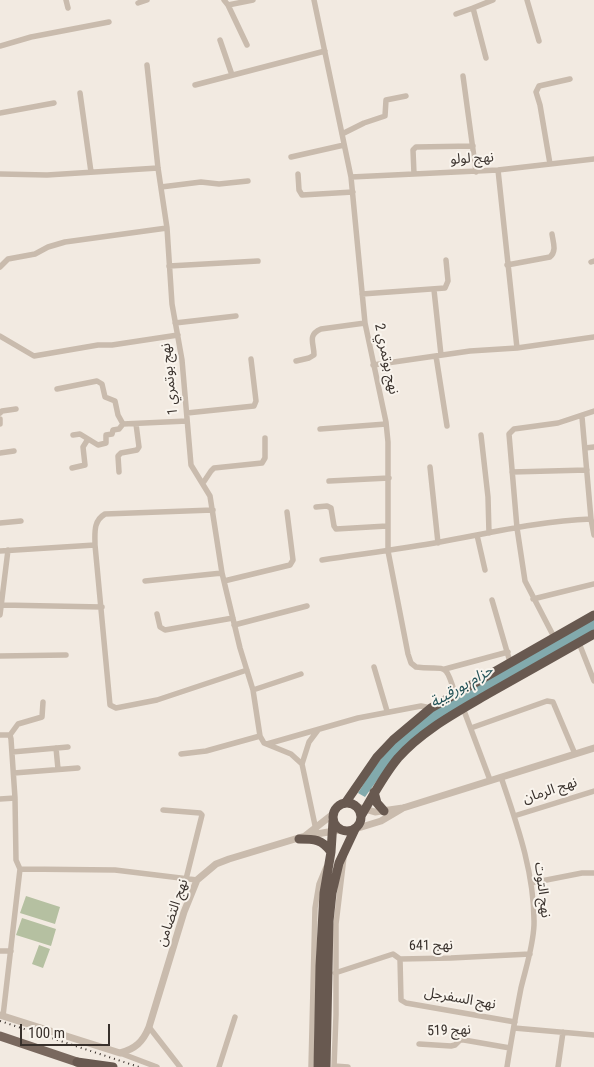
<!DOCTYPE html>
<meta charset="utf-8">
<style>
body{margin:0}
#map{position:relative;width:594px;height:1067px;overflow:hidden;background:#f2eae1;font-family:"Roboto Condensed",sans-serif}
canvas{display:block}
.scale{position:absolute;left:20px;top:1024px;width:90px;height:22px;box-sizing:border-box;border:2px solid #38302b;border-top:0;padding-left:6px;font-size:15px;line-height:18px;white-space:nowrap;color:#38302b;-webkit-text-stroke:4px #f9f4ed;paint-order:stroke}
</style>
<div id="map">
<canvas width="594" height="1067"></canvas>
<div class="scale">100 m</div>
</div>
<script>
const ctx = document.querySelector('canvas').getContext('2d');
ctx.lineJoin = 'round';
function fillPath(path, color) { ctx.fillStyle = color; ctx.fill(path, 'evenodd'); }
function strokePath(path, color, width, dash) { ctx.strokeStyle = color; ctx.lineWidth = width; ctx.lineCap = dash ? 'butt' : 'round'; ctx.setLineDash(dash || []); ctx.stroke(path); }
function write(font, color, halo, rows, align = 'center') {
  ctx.font = font + ' "Roboto Condensed","Noto Sans Arabic",sans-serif'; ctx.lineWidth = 4; ctx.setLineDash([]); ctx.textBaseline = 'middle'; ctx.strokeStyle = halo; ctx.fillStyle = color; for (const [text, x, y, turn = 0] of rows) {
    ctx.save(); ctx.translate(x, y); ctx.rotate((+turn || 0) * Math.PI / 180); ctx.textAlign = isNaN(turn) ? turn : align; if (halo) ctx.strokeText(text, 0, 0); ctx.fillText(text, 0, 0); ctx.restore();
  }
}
fillPath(new Path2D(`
 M26,896l34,11 -5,17 -35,-11z
 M22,918l34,11 -5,17 -35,-11z
 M39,945l11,4 -7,19 -11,-4z`), '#b5c0a1');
fillPath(new Path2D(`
 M594,619v11l-109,62 -96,72 -24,33 -7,-4 15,-24 18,-23 34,-30z`), '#82aaad');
strokePath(new Path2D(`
 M66,0l2,8
 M224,0l4,5 25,-5
 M314,0l37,177 14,146 21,99 2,20v109l20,103 3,9 5,4c29,4 29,-8 39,27
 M527,0l12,41
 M138,3l9,-3
 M228,5l19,40
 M456,14l17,-6
 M220,40l12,35
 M0,46l31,-9 78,-15
 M486,58l-13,-50 20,-8
 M147,65l11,103 9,60 5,76 10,56 9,105 19,31 12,77 18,75 13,42 7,46 4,7 27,11 11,10 14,66
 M463,76l13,96
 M195,85l130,-34
 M80,93l11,79
 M0,113l54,-10
 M342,134l22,-11 21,-7 1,-16 20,-4
 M291,157l53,-12
 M550,164l-10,-59 -4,-13 3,-6 31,-7
 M498,170l19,178
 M0,174l47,1 111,-7
 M298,174l1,16 3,5 51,-3
 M414,174l-1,-24 3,-3 57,-1
 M351,177l147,-7 96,-11
 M161,187l40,-5 18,2 29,-3
 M591,262l3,-1
 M507,265l43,-8c7,-6 3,-15 2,-23
 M169,266l89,-5
 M0,267l8,-8 27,-5 13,-7 17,-5 102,-14
 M434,290l7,65
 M362,294l83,-6 3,-7 -2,-21
 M175,323l61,-7
 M0,336l34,20 64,-11h14l66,-10
 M436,356l11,70
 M296,361l13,-3 5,-3c0,-12 -7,-20 7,-26l44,-6
 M373,365l97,-14 47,-3 77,-11
 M57,389l40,-8 5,3 3,13 10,4 3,14 5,9 64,-3
 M0,413l2,-2 14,-2
 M187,413l67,-7 2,-5 -5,-42
 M582,417l9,102 3,16
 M0,419v5
 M320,429l66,-5
 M73,435l7,-1 18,11 8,-2v-8l6,-1 1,-4 6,-1 4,-5
 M481,435l7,62 1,36
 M585,448l9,-1
 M0,453l14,-2
 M430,467l8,76
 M72,468l13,-3 -2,-18 5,-8
 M119,472l-1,-16 3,-3 16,-3 2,-3 -3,-23
 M512,472l75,-2
 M329,481l60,-3
 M203,483l8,-12 3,-3 48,-5 3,-5v-20
 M316,507l11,-1 4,2 3,18 2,3 51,-3
 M213,510l-108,4c-12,7 -10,19 -10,31l15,160 6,3 41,-8 90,-30
 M0,523l21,-2
 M477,535l8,35
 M0,551l95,-6
 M322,560c39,-6 79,-11 118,-18 50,-9 100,-21 151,-23
 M145,581l77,-8
 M224,581l66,-16 3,-5 -6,-48
 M533,599l61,-15
 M492,600l18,62
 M2,605l100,2
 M157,614l3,13 5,3 68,-12
 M0,615l8,-65
 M234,625l73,-19
 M554,637l-29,-56 -8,-53 -8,-94 5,-5 44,-6 36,-12
 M579,643l15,38
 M0,656l66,-1
 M374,667l13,44
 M445,669l63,-17
 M253,690l48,-16
 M463,708l27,72
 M471,728l76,-27 6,1 22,52
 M0,735h10l1,4 4,59 1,62 4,9 -17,147
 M10,735l8,-11 24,-7 1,-15
 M267,744l91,-26 63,-12 10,2
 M56,748l2,21
 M12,752l56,-5
 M181,754l25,-3 54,-15
 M302,764l7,-22 9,-12
 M14,773l64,-5
 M501,777c16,47 34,97 33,148 -1,22 -8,42 -13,63 -5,26 -10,53 -14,79
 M0,799l15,-1
 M163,810l37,3 2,2 -16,64
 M514,816l80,-25
 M20,869l95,1 82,10
 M531,883l51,-10h12
 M0,951h11
 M400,959l1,41 5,3 109,19
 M335,973l58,-19 7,5 51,-1 79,-4
 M149,1027l31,40
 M514,1028l80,7
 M419,1044l32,2 4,-1 5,-5h4l46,8
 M120,1053l37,14
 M334,1066l14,1
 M219,1067l16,-50
 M311,1067l4,-159 4,-24 7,-17
 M334,1067l2,-52v-91l8,-67
 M558,1067l5,-35`), '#c9bbad', 5.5);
strokePath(new Path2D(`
 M358,807l17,5 28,-4 191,-60
 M355,829l26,-8 22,-13
 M305,836l28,-22
 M0,1015l120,38c15,-4 23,-11 29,-26l35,-115 13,-32 19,-16 13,-5 76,-23 35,-6`), '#c9bbad', 7);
strokePath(new Path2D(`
 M0,1036l83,28`), '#79685e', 9);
strokePath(new Path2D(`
 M374,792l3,11 7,8
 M346,802l31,-45 16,-17 38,-32 163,-93
 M333 817a14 14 0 1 1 28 0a14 14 0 1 1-28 0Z
 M361,816c12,-20 22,-40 37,-58 25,-28 58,-45 90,-64 35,-20 71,-40 106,-60
 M299,839c15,0 23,0 32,13
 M77,1062l36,5
 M318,1067l2,-101 4,-73 7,-41 2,-31
 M326,1067l3,-146 3,-28 7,-30 16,-34`), '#685950', 9);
strokePath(new Path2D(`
 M0,1021l139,46`), '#38302b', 2, [1, 4]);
write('14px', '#38302b', '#f9f4ed', [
 ["نهج لولو",472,159,-3],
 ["نهج بوتمري 2",386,359,78],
 ["نهج بوتمري 1",170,379,-96],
 ["نهج الرمان",550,791,-18],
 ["نهج التوت",542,890,83],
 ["نهج التضامن",173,913,-71],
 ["نهج 641",431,946,-1],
 ["نهج السفرجل",460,999,10],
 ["نهج 519",449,1031,-2]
]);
write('italic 15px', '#235257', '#f9f4ed', [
 ["حزام بورقيبة",462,687,-30]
]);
</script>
